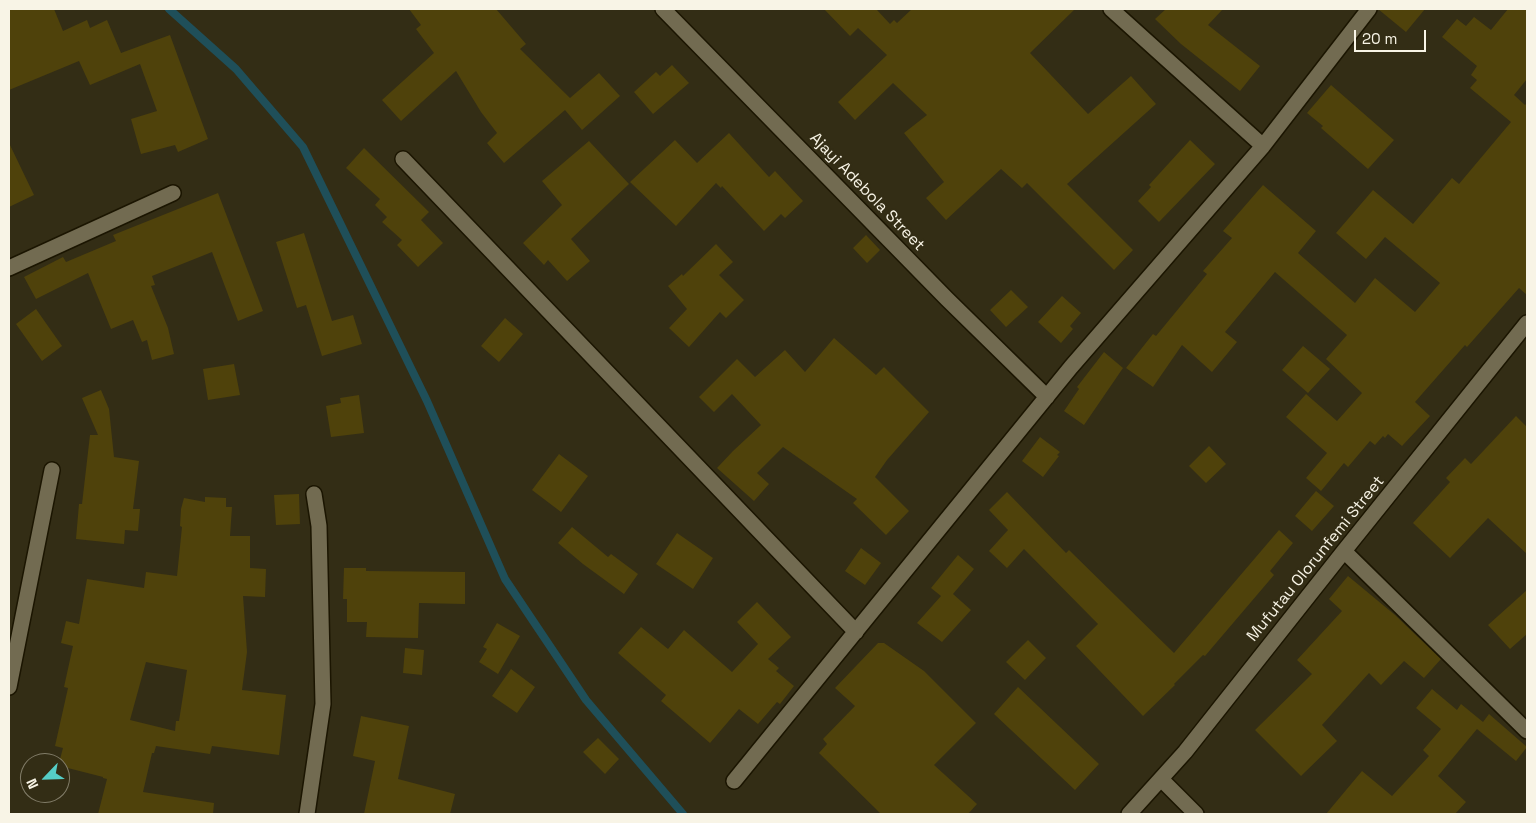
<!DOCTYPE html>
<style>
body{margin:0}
#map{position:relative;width:1536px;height:823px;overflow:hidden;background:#332d15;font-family:"Space Grotesk",sans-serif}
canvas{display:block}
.frame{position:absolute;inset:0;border:10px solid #f8f4e6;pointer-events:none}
.north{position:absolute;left:20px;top:753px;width:50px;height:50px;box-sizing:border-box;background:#332d15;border:1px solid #827d69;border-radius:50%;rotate:246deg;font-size:14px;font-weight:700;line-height:20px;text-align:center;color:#f8f4e6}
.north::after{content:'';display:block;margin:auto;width:18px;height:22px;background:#55cdc6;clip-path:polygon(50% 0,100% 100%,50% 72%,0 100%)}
.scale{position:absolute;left:1354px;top:30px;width:72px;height:22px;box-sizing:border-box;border:2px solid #f8f4e6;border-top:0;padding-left:6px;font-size:15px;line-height:18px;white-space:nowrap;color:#f8f4e6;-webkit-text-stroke:4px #332d15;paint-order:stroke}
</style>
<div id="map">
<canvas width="1536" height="823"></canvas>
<div class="frame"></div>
<div class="north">N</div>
<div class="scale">20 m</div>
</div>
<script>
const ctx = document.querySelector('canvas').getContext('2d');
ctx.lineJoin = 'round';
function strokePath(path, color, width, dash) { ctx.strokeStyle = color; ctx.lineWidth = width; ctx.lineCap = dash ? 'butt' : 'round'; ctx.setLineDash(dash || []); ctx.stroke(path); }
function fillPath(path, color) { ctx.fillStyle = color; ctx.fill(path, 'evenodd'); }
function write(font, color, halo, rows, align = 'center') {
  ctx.font = font + ' "Space Grotesk",sans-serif'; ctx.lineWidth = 4; ctx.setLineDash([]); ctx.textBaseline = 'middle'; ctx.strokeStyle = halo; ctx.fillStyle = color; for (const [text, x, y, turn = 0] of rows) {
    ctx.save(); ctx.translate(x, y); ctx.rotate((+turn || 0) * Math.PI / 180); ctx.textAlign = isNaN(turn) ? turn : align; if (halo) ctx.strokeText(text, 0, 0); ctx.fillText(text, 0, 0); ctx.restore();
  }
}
strokePath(new Path2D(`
 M169,9l67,60 67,78 124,254 78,178 81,121 97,114`), '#1f4f59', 8);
fillPath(new Path2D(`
 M9,9h45l9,22 24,-11 3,8 17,-8 14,33 49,-18 38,104 -30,13 -3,-7 -34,9 -10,-35 26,-8 -17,-47 -50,21 -11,-24 -70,29z
 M409,9h87l30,35 -6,5 50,49 29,-25 21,23 -38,34 -17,-20 -61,53 -17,-20 10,-10 -16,-21 -25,-41 -55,50 -19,-21 52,-47 -18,-24 5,-4z
 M824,9h55l-2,1 13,14 4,-4 3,3 15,-14h163l-45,44 58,61 43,-38 25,28 -89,80 66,66 -19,20 -87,-87 -5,5 -21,-19 -55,51 -20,-22 18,-16 -40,-49 23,-18 -34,-32 -38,37 -17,-18 49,-47 -29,-27 -8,8z
 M1166,9h57l-15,16 52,41 -20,25 -59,-47 -26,-25z
 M1378,9h47l-19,23z
 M1508,9h19v70l-13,16 11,10 2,-2v192l-8,-7 -52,59 -2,-2 -50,57 15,14 -28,30 -14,-12 -3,4 -2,-2 -8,9 -5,-4 -22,26 -4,-4 -23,28 -15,-13 21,-25 -41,-36 20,-23 31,27 25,-28 -36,-34 21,-24 -72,-63 -50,60 12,10 -25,30 -30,-27 -29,42 -27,-19 27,-34 3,2 51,-62 -4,-3 29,-33 -9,-7 40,-46 53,46 -18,22 57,50 20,-25 40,34 25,-29 -55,-46 -19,22 -30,-26 37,-43 40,34 39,-46 7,6 52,-62 -41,-34 7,-8 -6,-5 6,-9 -35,-29 15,-18 9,7 8,-9 17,13z
 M672,65l17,18 -36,31 -19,-22 22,-20 4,4z
 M1331,85l63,55 -26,29 -47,-41 2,-2 -16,-13z
 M729,133l40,44 6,-6 28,30 -18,17 -4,-4 -17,17 -42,-45 -1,2 -5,-5 -40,43 -46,-44 45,-42 22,23z
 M1190,140l25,24 -56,58 -21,-21 13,-14 -2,-2z
 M589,141l40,43 -58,55 19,22 -23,20 -19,-21 -4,5 -21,-22 39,-38 -20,-24z
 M9,143l25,52 -25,12z
 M364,148l65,64 -8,8 22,23 -25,24 -21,-22 5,-5 -20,-18 5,-5 -12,-12 5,-6 -34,-31z
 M218,193l45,118 -25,10 -26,-69 -60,24 3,9 -4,1 17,42 6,26 -22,6 -5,-20 -5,2 -9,-22 -22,9 -23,-56 -52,26 -12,-22 39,-20 3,5 50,-21 -3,-6z
 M304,233l28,88 21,-6 9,29 -40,12 -16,-51 -9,3 -21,-66z
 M866,235l14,15 -13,13 -14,-15z
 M716,244l17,18 -14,13 25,25 -18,18 -6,-6 -31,35 -20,-19 18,-19 -19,-23 14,-12 1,2z
 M1011,290l17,17 -22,20 -16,-17z
 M1062,296l19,17 -11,13 3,3 -12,14 -23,-21z
 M36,309l26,37 -20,15 -26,-37z
 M505,318l18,16 -24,28 -18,-16z
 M834,338l42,37 8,-8 45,45 -42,48 -12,17 34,34 -23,24 -33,-32 4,-4 -74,-52 -26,26 12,11 -15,17 -37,-33 16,-17 28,-26 -29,-31 -18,18 -15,-15 38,-38 18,18 30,-27 20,22z
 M1303,346l27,23 -22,24 -26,-23z
 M1104,352l19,16 -39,57 -20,-14 15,-22 -2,-2z
 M234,364l6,31 -32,5 -5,-31z
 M101,390l8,19 5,48 25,4 -6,48h7l-2,22 -13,-1 -1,14 -48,-5 3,-35h3l8,-69h8l-16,-37z
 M359,395l5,38 -33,4 -5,-31 15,-3 -1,-5z
 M1516,416l11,11v127l-39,-36 -38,40 -37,-35 37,-41 -4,-4 19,-20 6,6z
 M1040,437l20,15 -3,3 2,1 -16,21 -21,-16z
 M1209,446l17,18 -20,19 -17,-17z
 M559,454l29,22 -27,36 -29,-22z
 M1316,491l18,15 -22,25 -17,-15z
 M1007,492l59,61 3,-3 105,103 105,-123 14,13 -23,28 4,4 -69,81 -2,-1 -29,29 1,1 -32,31 -67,-70 22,-22 -74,-75 -17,19 -18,-17 19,-21 -19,-20z
 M299,494l1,30 -24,1 -2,-30z
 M205,497l21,1v9h6l-2,29h20v32l16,1 -1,28 -22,-1 4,56 -5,38 44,5 -7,60 -67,-9 -2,8 -54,-8 -2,7h-2l-9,39 71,11 -1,11h-115l9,-35 -4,-1v-1l-43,-11 -1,-3 4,-15 -8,-2 13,-58 -4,-1 9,-41 -12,-3 5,-22 13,3 8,-45 57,9 2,-16 31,4 5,-49 -2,-1 1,-17 3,-11 21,4zM146,662l41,8 -8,51h-3l-1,10 -45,-11z
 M572,527l36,30 3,-3 27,20 -14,20 -41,-30 -25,-21z
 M677,533l36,25 -20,31 -37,-25z
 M861,548l20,15 -16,22 -20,-14z
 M958,555l16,14 -21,25 18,16 -29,32 -25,-19 24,-27 -10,-8z
 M344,568h22v3l99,1v32l-46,-1 -1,35 -52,-1 1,-15h-20v-23h-4z
 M1348,576l47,39 46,44 -17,19 -20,-17 -23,24 -12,-12 -47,52 15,16 -36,35 -46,-46 57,-56 -15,-14 45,-49 -13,-12z
 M1527,590v44l-17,15 -22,-24z
 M757,602l34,35 -23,22 11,9 -3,3 18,15 -14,18 -3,-2 -19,22 -19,-15 -29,34 -49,-42 5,-6 -48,-42 23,-26 27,22 16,-19 48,42 26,-28 -21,-22z
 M497,623l23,13 -22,38 -19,-12 8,-13 -4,-2z
 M1028,640l18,18 -21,22 -19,-18z
 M878,643h6l40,28 52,52 -42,42 43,39 -9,10h-87l-62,-61 8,-9 -4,-5 32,-33 -20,-18z
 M405,648l19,2 -2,25 -19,-2z
 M511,669l24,18 -18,26 -25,-17z
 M1018,687l81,77 -24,26 -81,-76z
 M1432,689l25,21 4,-6 22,18 6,-8 38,33 -11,14 -39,-32 -39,47 28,26 -11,12h-129l36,-43 30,25 37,-40 -6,-6 18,-21 -25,-21z
 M361,716l48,10 -11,53 57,15 -5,20h-86l11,-53 -22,-5z
 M598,738l21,21 -14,15 -22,-22z`), '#4f420b');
const street = new Path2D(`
 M663,9l284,290 100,98
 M1111,9l152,137
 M403,159l453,473
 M9,268l164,-75
 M1344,551l183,180
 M9,687l43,-217
 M1161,779l35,35
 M734,781l337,-414 192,-221 106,-137
 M307,814l16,-110 -4,-178 -5,-32
 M1129,814l56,-62 159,-201 183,-228`);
strokePath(street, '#1b1501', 18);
strokePath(street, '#726b51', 15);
write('16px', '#f8f4e6', '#332d15', [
 ["Ajayi Adebola Street",867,192,46],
 ["Mufutau Olorunfemi Street",1316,559,-51]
]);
</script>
